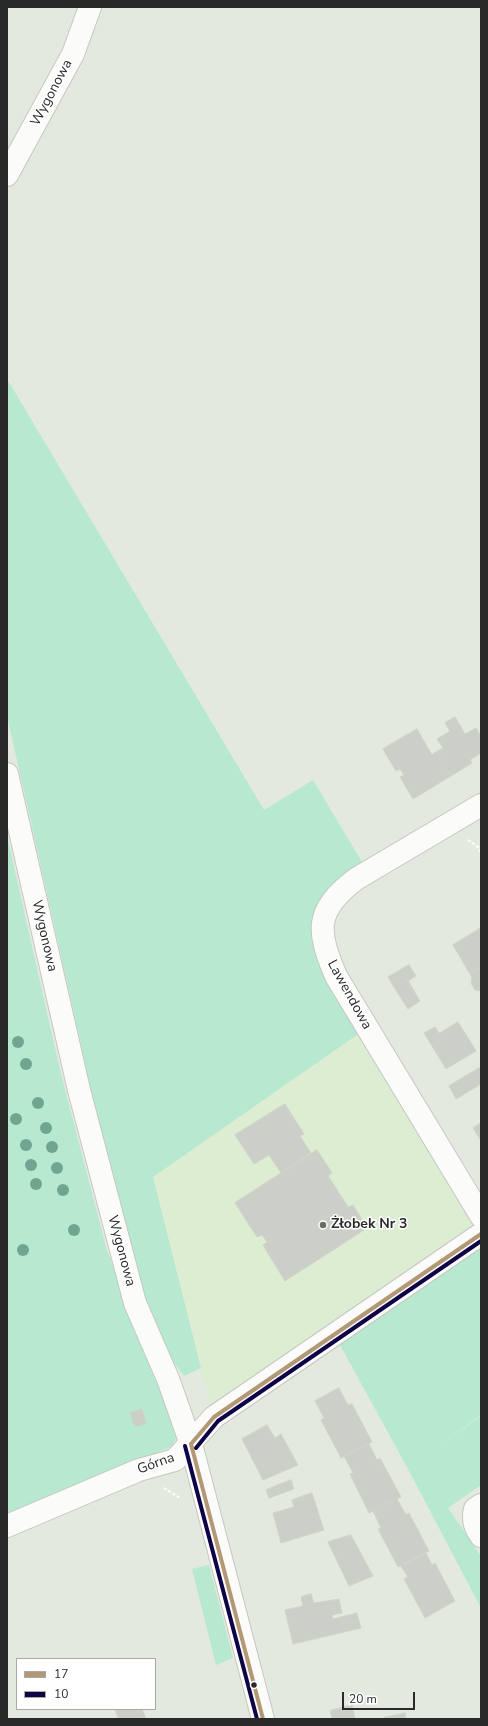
<!DOCTYPE html>
<meta charset="utf-8">
<style>
body{margin:0}
#map{position:relative;width:488px;height:1726px;overflow:hidden;background:#e3e9de;font-family:"Nunito Sans",sans-serif}
canvas{display:block}
.frame{position:absolute;inset:0;border:8px solid #292929;pointer-events:none}
.legend{position:absolute;left:16px;top:1658px;width:140px;height:52px;box-sizing:border-box;background:#fff;border:1px solid #a9a9a9;margin:0;padding:5px 7px;list-style:none;font-size:12px;color:#292929}
.legend li{display:flex;align-items:center;gap:8px;height:20px}
.legend b{width:20px;border:1px solid #a9a9a9}
.scale{position:absolute;left:342px;top:1692px;width:73px;height:18px;box-sizing:border-box;border:2px solid #292929;border-top:0;padding-left:5px;font-size:12px;line-height:14px;white-space:nowrap;color:#292929;-webkit-text-stroke:3px #fff;paint-order:stroke}
</style>
<div id="map">
<canvas width="488" height="1726"></canvas>
<div class="frame"></div>
<ul class="legend">
<li><b style="height:5px;background:#b39876"></b>17</li>
<li><b style="height:5px;background:#0e0347"></b>10</li>
</ul>
<div class="scale">20 m</div>
</div>
<script>
const ctx = document.querySelector('canvas').getContext('2d');
ctx.lineJoin = 'round';
function fillPath(path, color) { ctx.fillStyle = color; ctx.fill(path, 'evenodd'); }
function strokePath(path, color, width, dash) { ctx.strokeStyle = color; ctx.lineWidth = width; ctx.lineCap = dash ? 'butt' : 'round'; ctx.setLineDash(dash || []); ctx.stroke(path); }
function write(font, color, halo, rows, align = 'center') {
  ctx.font = font + ' "Nunito Sans",sans-serif'; ctx.lineWidth = 3; ctx.setLineDash([]); ctx.textBaseline = 'middle'; ctx.strokeStyle = halo; ctx.fillStyle = color; for (const [text, x, y, turn = 0] of rows) {
    ctx.save(); ctx.translate(x, y); ctx.rotate((+turn || 0) * Math.PI / 180); ctx.textAlign = isNaN(turn) ? turn : align; if (halo) ctx.strokeText(text, 0, 0); ctx.fillText(text, 0, 0); ctx.restore();
  }
}
fillPath(new Path2D(`
 M367,1028l114,206 -267,183 -61,-240z`), '#ddedd2');
fillPath(new Path2D(`
 M7,379l257,431 49,-30 55,92 -44,48 43,108 -214,149 48,191 -17,8 -22,-29 -15,-43 -8,-25 -40,-143 -17,-88 -75,-332z
 M7,836l53,234 46,177 36,101 13,30 12,21 10,36 -4,11 -22,9 -144,60z
 M481,1234v181l-46,34 46,-33v69l-33,23 33,48v52l-73,-139 -74,-135z
 M209,1565l24,93 -17,7 -24,-96z`), '#b7e8d0');
const building = new Path2D(`
 M455,717l10,17 11,-6 5,8v17l-11,7 2,3 -21,13 -15,-24 7,-4 -6,-9 13,-8 -5,-8z
 M417,729l15,26 4,-3 15,24 -38,23 -13,-22 4,-2 -4,-6 -4,2 -13,-22z
 M481,928v39l-11,7 -17,-29z
 M409,965l7,11 -8,5 -1,-2 -13,8 -6,-10z
 M481,967v24l-6,-1 -4,-7 1,-5 -2,-4z
 M407,979l13,22 -12,8 -14,-22z
 M458,1022l18,29 -30,18 -22,-36 11,-6 4,6z
 M481,1067v17l-25,15 -7,-13z
 M285,1104l19,30 -4,2 11,17 -30,20 -12,-18 -15,9 -19,-29z
 M481,1123v18l-8,-13z
 M317,1150l15,23 -4,3 20,31 5,-2 14,23 -82,53 -22,-36 4,-3 -5,-7 -5,2 -22,-34z
 M339,1388l9,17 4,-1 20,38 -31,16 -20,-38 3,-2 -9,-17z
 M142,1409l4,14 -11,4 -5,-14z
 M267,1425l8,13 6,-4 17,31 -35,15 -21,-41z
 M369,1444l8,16 3,-2 21,39 -32,16 -19,-39 3,-1 -9,-17z
 M291,1480l3,9 -25,9 -3,-8z
 M312,1493l12,37 -43,13 -8,-30 21,-6 -2,-7z
 M397,1499l9,16 3,-2 20,38 -31,16 -20,-38 3,-1 -8,-17z
 M351,1535l22,41 -24,10 -21,-44z
 M426,1553l6,12 3,-2 20,38 -30,17 -21,-39 4,-2 -7,-11z
 M311,1594l3,9 25,-4 3,14 -10,2 1,4 24,-6 4,15 -68,16 -8,-34 18,-4 -2,-9z
 M352,1705l3,14h-28l5,-1 -2,-7z
 M115,1709h27l4,10h-27z
 M405,1713l1,6h-22v-1z`);
fillPath(building, '#cbcfc8');
strokePath(building, '#ced4cb', 1);
const minor = new Path2D(`
 M7,175l66,-121 17,-47
 M7,774l72,316 56,213 33,76 23,65 72,275
 M481,805l-125,74c-42,32 -39,52 -20,97l145,240
 M481,1505l-6,4c-3,11 0,19 6,27
 M7,1526l132,-56 36,-10 39,-43 267,-183`);
strokePath(minor, '#c6c6c4', 24);
strokePath(new Path2D(`
 M468,840l10,7 3,5
 M164,1488l16,10`), '#fbfcfa', 2.5, [3, 2]);
strokePath(minor, '#fbfcfa', 22);
strokePath(new Path2D(`
 M191,1444l23,-27 267,-183
 M191,1444l72,275`), '#b39876', 4);
strokePath(new Path2D(`
 M185,1446l72,273
 M196,1448l22,-27 263,-180`), '#0e0347', 4);
ctx.fillStyle = '#72a492';
for (const [x, y] of [
 [18,1042],
 [26,1064],
 [38,1103],
 [16,1119],
 [46,1128],
 [26,1145],
 [52,1147],
 [31,1165],
 [57,1168],
 [36,1184],
 [63,1190],
 [74,1230],
 [23,1250]
]) { ctx.beginPath(); ctx.arc(x, y, 6, 0, 2 * Math.PI); ctx.fill(); }
for (const [x, y, r, color] of [
 [323,1225,4,"#6a6c68"],
 [254,1685,3.5,"#292929"]
]) { const dot = new Path2D(); dot.arc(x, y, r, 0, 2 * Math.PI); ctx.fillStyle = color; ctx.fill(dot); strokePath(dot, '#fff', 1.5); }
write('14px', '#292929', '#fff', [
 ["Wygonowa",52,93,-62],
 ["Wygonowa",44,936,77],
 ["Lawendowa",349,995,61],
 ["Wygonowa",121,1251,75],
 ["Górna",156,1464,-20]
]);
write('bold 14px', '#292929', '#fff', [
 ["Żłobek Nr 3",331,1225]
], 'left');
</script>
